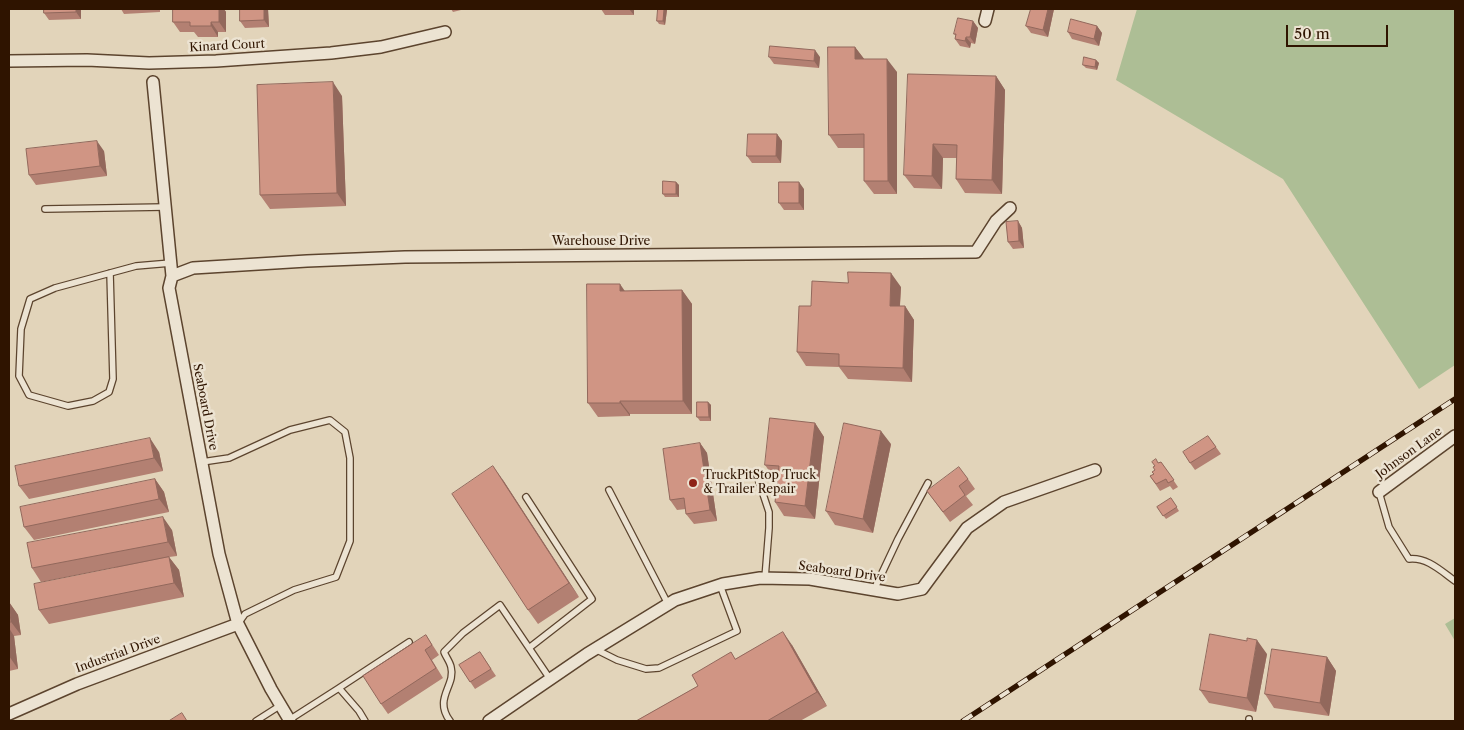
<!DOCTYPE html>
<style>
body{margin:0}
#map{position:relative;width:1464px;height:730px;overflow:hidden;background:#e2d4ba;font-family:"Libre Caslon Text",serif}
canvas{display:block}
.frame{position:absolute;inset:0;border:10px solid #2f1400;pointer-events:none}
.scale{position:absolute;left:1286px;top:25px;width:102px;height:22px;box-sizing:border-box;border:2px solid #2f1400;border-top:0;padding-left:6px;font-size:15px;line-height:18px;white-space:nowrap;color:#2f1400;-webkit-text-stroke:4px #ece3d2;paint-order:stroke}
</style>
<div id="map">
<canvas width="1464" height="730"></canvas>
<div class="frame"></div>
<div class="scale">50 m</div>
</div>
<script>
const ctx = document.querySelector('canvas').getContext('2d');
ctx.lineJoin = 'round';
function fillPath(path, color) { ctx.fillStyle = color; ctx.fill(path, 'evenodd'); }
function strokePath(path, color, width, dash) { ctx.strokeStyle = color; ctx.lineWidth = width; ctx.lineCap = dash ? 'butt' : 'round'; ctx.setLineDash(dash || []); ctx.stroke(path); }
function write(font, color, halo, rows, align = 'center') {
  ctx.font = font + ' "Libre Caslon Text",serif'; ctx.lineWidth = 5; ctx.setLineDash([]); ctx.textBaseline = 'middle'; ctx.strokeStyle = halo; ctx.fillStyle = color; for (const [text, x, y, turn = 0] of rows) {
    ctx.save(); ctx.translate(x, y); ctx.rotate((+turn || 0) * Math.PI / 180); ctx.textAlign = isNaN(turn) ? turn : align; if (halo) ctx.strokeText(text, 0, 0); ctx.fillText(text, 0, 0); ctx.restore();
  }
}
fillPath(new Path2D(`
 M1137,9h318v356l-36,24 -136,-210 -167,-99z
 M1455,618v23l-10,-17z`), '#adbe95');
const service = new Path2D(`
 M45,209l120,-2
 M110,273l3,106 -4,13 -16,9 -25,5 -39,-11 -10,-19 2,-47 9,-30 25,-11 81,-22 35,-3
 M202,462l27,-4 61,-28 40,-10 15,12 5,26v83l-14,36 -42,13 -49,24 -7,10
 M756,473l13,39v16l-4,50
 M609,490l59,114
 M1379,492l10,35 20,32c18,-2 32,12 46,22
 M526,497l66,102 -63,49
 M874,590l24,-51 30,-56
 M595,649l22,11 29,9 13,-1 78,-37 -17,-46
 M339,688l70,-46
 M289,720l50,-32 20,23 6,10
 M256,721l25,-16
 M450,721c-17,-23 6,-35 1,-54 -1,-5 -5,-10 -7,-15l19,-19 37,-28 50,74
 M1249,721v-2`);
const minor = new Path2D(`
 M985,21l3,-12
 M9,61l78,-1 62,3 67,-2 115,-8 50,-6 64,-15
 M153,82l19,194 -3,12 50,266 19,70 33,65 19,32
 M172,276l21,-8 114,-7 98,-4 571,-5 20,-31 14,-13
 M1379,492l76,-56
 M9,714l68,-30 161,-60
 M489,721l98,-67 88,-54 48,-16 37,-6 50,1 88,15 24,-5 45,-61 37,-26 91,-32`);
strokePath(service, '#5c442e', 8);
strokePath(minor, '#5c442e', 14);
strokePath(service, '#ece3d2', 5.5);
strokePath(minor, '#ece3d2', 11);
const rail = new Path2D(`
 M963,721l492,-322`);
strokePath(rail, '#2f1400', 5.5);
strokePath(rail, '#ece3d2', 4, [11]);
fillPath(new Path2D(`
 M81,9v10l-32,1 -5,-7z
 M121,9h39v3l-36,2z
 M173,9h51l2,3v20h-8v5h-20l-4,-5h-14l-7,-10z
 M268,9l1,18 -24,1 -5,-7z
 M451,9h14l-12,3z
 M601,9h33v6h-29z
 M658,9h8l1,1 -2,15 -6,-1 -2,-3z
 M1031,9h23l-6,28 -17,-4 -5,-7z
 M973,21l5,7 -3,16 -4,-1 -1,5 -10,-2 -5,-7 1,-3 -2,-2z
 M1097,26l5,7 -3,13 -27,-7 -4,-7z
 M855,47l9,12 33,13v122h-23l-10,-13v-33h-26l-9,-13z
 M769,57h51l-1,11 -45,-4z
 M1096,60l3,3 -2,7 -11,-2 -3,-3z
 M996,76l9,14 -3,104 -37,-1 -9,-14 1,-21h-14l-1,31 -28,-1 -10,-13z
 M342,96l4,110 -76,3 -10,-14z
 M777,134l5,7 -1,22h-29l-5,-7z
 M104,151l3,25 -71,9 -7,-10z
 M676,182l3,3v12h-14l-2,-3z
 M804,189v21h-20l-5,-7z
 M1018,221l4,7 2,20 -11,1 -5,-7z
 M901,287l-1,19h5l9,14 -2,62 -64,-3 -9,-12 -33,-1 -9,-14 14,-46z
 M682,290l10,14v110h-62v2l-32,1 -10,-14 37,-112z
 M708,402l3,3v16h-11l-3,-4z
 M815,423l9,14 -9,82 -31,-3 -9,-14 2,-24h-3l-9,-13z
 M1208,436l13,18 -26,16 -5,-7z
 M700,443l7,10 10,68 -23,3 -8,-10v-5l-9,1 -7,-10z
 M891,444l-18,89 -38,-8 -9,-14z
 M159,452l4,19 -134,28 -10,-13z
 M1161,462l17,25 -5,3 -3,-4 -10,5 -10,-15 4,-2 4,-11z
 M155,479l9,13 5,20 -135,28 -10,-13z
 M968,479l7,10 -9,7 7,9 -23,17 -23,-31z
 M503,480l76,117 -41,27 -10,-14z
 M1171,498l8,13 -13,8 -9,-12z
 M172,530l5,26 -8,1 10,13 5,27 -135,27 -10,-14 78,-43 -76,15 -9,-14z
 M9,602l9,13 3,20 -7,1 4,33 -9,2z
 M426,635l13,20 -7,5 11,18 -55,36 -7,-10z
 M792,645l35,61 -27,15h-164l62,-35 33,-34 4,7z
 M480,652l16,24 -21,13 -16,-24z
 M1267,654l-11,58 -47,-9 -9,-13z
 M1327,657l9,14 -7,45 -55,-8 -9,-14z`), '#b38072');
fillPath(new Path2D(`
 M76,9h5v10l-5,-7z
 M219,9h5l2,3v20l-7,-10z
 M264,9h4l1,18 -5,-7z
 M629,9h5v6z
 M664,9h2l1,1 -2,15 -2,-4z
 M1048,9h6l-6,28 -5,-7z
 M973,21l5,7 -3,16 -5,-7z
 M211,22l7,10v5l-7,-11z
 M1097,26l5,7 -3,13 -5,-7z
 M966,37l5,6 -1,5 -5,-7z
 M855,47l10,13 -10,-1z
 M815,50l5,7 -1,11 -5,-7z
 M887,59l10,13v122l-9,-13z
 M1096,60l3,3 -2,7 -2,-3z
 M996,76l9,14 -3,104 -10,-14z
 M333,82l9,14 4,110 -9,-13z
 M777,134l5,7 -1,22 -5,-7z
 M97,141l7,10 3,25 -7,-10z
 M933,144l10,14 -1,31 -10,-13z
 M676,182l3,3v12l-3,-3z
 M799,182l5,7v21l-5,-7z
 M1018,221l4,7 2,20 -5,-7z
 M891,273l10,14 -2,32 -9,-13z
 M620,284l9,13 -9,-6z
 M682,290l10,14v110l-9,-13z
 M905,306l9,14 -2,62 -9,-14z
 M620,401l10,13v2l-10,-13z
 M708,402l3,3v16l-2,-4z
 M815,423l9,14 -9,82 -10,-13z
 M881,431l10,13 -18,89 -10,-14z
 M150,438l9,14 4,19 -9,-13z
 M700,443l7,10 10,68 -7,-11z
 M493,466l10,14 76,117 -10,-14z
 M155,479l9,13 5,20 -10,-13z
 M163,517l9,13 5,26 -9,-14z
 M169,557l10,13 5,27 -10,-14z
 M9,602l9,13 3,20 -10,-13z
 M9,628l5,8 4,33 -9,-13z
 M783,632l9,13 35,61 -10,-14z
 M1257,640l10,14 -11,58 -9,-14z
 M1327,657l9,14 -7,45 -9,-13z`), '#92685c');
const building = new Path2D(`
 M44,9h32v3l-32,1z
 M173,9h46v13h-8v4h-21v-4h-17z
 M240,9h24v11l-24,1z
 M658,9h6l-1,12h-6z
 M1031,9h17l-5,21 -17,-4z
 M958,18l15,3 -3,16h-4l-1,4 -10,-2 1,-5h-2z
 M1071,19l26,7 -3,13 -26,-7z
 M770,46l45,4 -1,11 -45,-4z
 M828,47h27v12h32l1,122h-24v-47l-35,1z
 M1084,57l12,3 -1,7 -12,-2z
 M908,74l88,2 -4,104 -36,-1 1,-34 -24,-1 -1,32 -28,-1z
 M333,82l4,111 -77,2 -3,-110z
 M748,134h29l-1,22h-29z
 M97,141l3,25 -71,9 -3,-26z
 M663,181l13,1v12h-13z
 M779,182h20v21h-20z
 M1018,221l1,20 -11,1 -2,-20z
 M848,272l43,1 -1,33h15l-2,62 -64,-2v-12l-42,-2 2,-46h12l1,-25 36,2z
 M587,284h33v7l62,-1 1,111h-63v2h-32z
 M697,402h11l1,15h-12z
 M770,418l45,5 -10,83 -30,-4 4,-36 -14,-1z
 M844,423l37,8 -18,88 -37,-8z
 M1208,436l8,11 -26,16 -7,-11z
 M150,438l4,20 -135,28 -4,-20z
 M700,443l10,67 -24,4 -2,-16 -14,2 -7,-51z
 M1156,459l2,4 3,-1 13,18 -6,3 -2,-4 -10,5 -6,-8 4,-2 -2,-2 3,-2 -2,-3 2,-1 -3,-4z
 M493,466l76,117 -41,27 -76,-116z
 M959,467l9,12 -9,7 6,9 -22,17 -16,-21z
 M155,479l4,20 -135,28 -4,-20z
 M1171,498l6,9 -14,9 -6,-9z
 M163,517l5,25 -136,26 -5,-25z
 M169,557l5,26 -135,27 -5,-26z
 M9,604l2,18h-2z
 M783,632l34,60 -50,29h-131l62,-35 -6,-11 39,-23 4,7z
 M1210,634l37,7v-3l10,2 -10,58 -47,-8z
 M426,635l6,10 -7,5 11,18 -55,36 -18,-28z
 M1272,649l55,8 -7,46 -55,-9z
 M480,652l11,17 -21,13 -11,-17z
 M182,713l5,8h-18z`);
fillPath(building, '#d09584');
strokePath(building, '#92685c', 1);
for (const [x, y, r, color] of [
 [693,483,5,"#8f2418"]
]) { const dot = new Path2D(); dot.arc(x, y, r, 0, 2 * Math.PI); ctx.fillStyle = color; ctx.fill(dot); strokePath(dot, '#ece3d2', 2); }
write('12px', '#2f1400', '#ece3d2', [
 ["Kinard Court",227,46,-3],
 ["Warehouse Drive",601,242],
 ["Seaboard Drive",205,407,79],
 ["Johnson Lane",1409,453,-36],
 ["Seaboard Drive",842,572,8],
 ["Industrial Drive",118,654,-20]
]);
write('12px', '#2f1400', '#ece3d2', [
 ["TruckPitStop Truck",703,476],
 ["& Trailer Repair",703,490]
], 'left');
</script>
